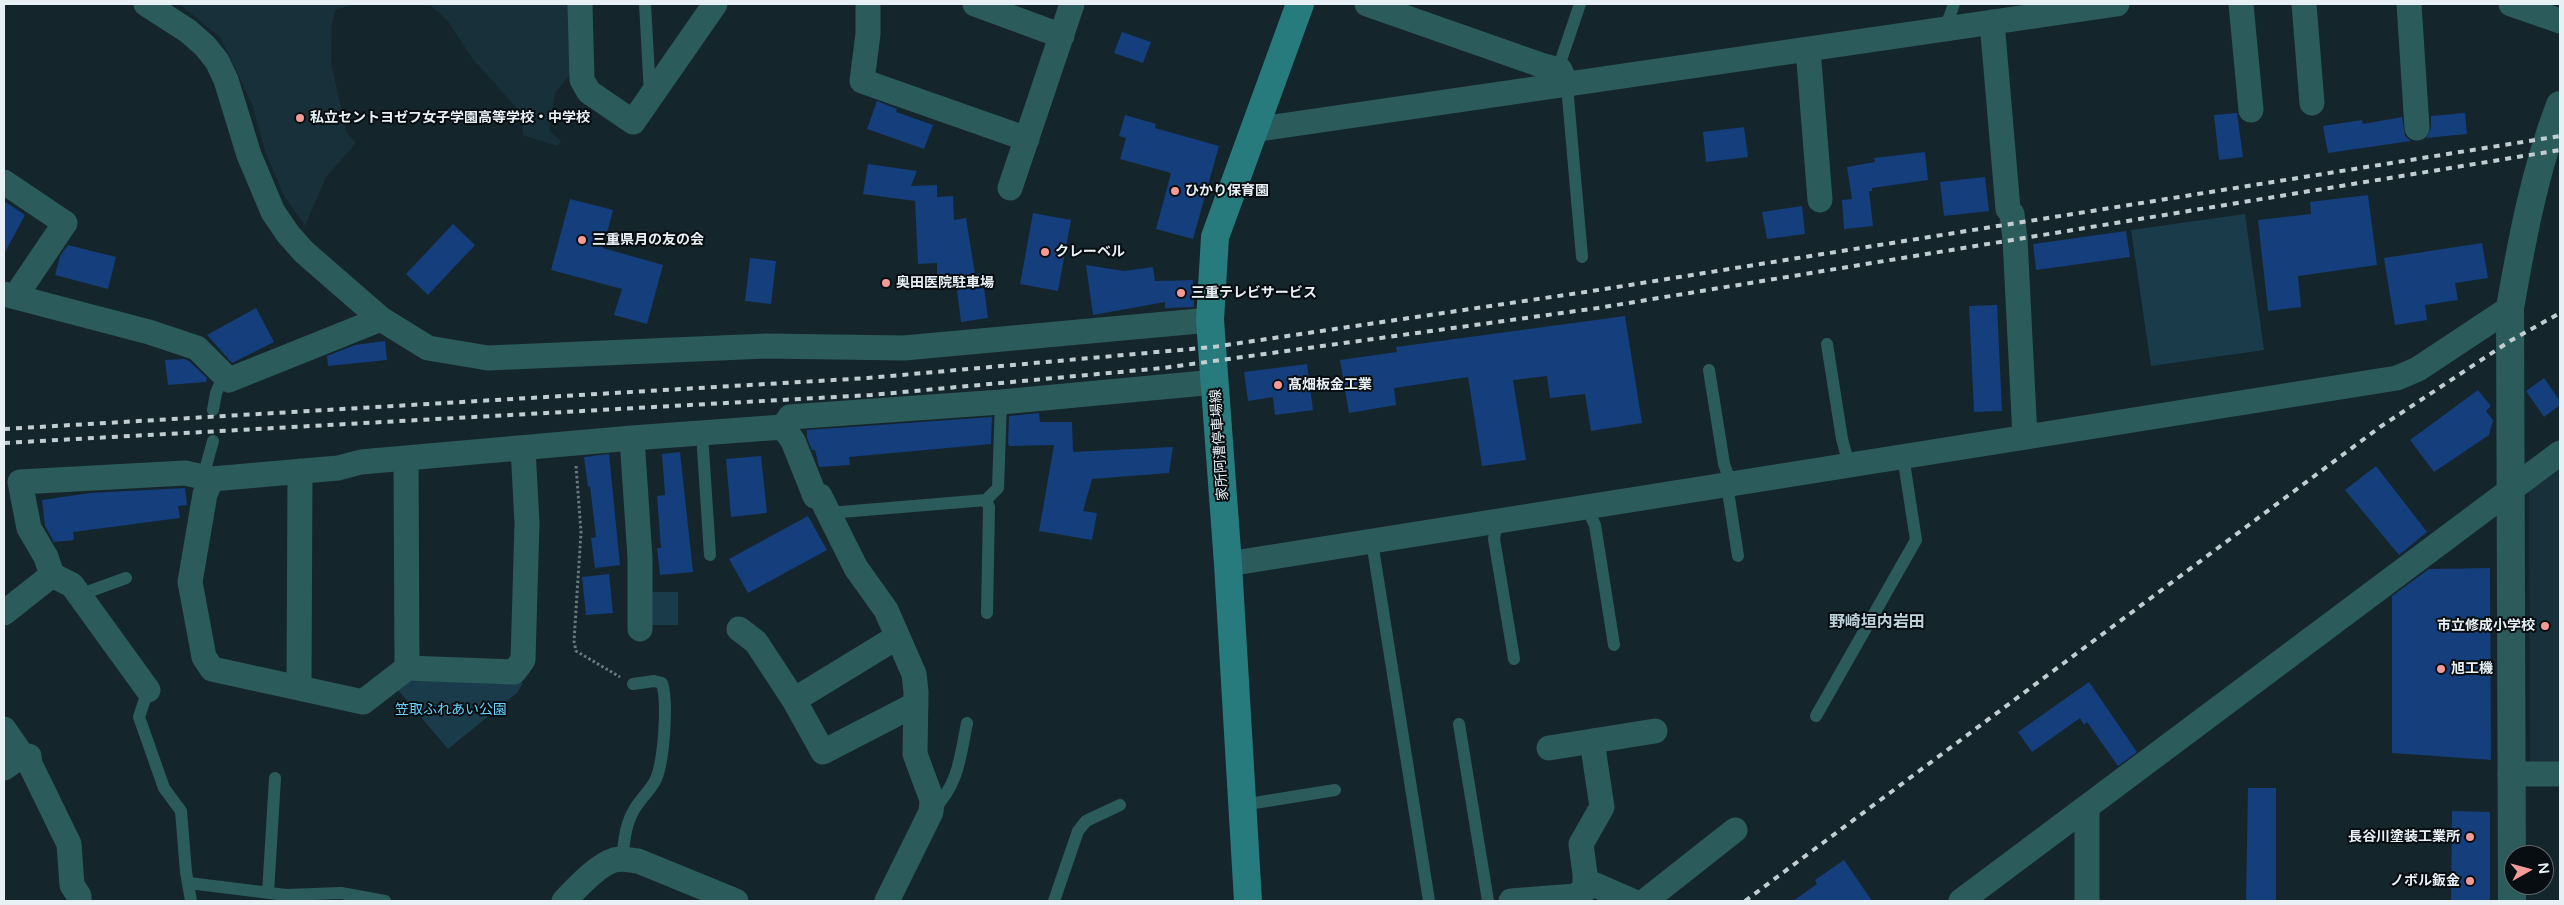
<!DOCTYPE html>
<meta charset="utf-8">
<style>
body{margin:0}
#map{position:relative;width:2564px;height:905px;overflow:hidden;background:#15252c;font-family:"Varela Round",sans-serif}
canvas{display:block}
.frame{position:absolute;inset:0;border:5px solid #e7f1f5;pointer-events:none}
.north{position:absolute;left:2504px;top:845px;width:50px;height:50px;box-sizing:border-box;background:#070d10;border:1px solid #61686c;border-radius:50%;rotate:83deg;font-size:14px;font-weight:700;line-height:20px;text-align:center;color:#e7f1f5}
.north::after{content:'';display:block;margin:auto;width:18px;height:22px;background:#f59b97;clip-path:polygon(50% 0,100% 100%,50% 72%,0 100%)}
</style>
<div id="map">
<canvas width="2564" height="905"></canvas>
<div class="frame"></div>
<div class="north">N</div>
</div>
<script>
const ctx = document.querySelector('canvas').getContext('2d');
ctx.lineJoin = 'round';
function fillPath(path, color) { ctx.fillStyle = color; ctx.fill(path, 'evenodd'); }
function strokePath(path, color, width, dash) { ctx.strokeStyle = color; ctx.lineWidth = width; ctx.lineCap = dash ? 'butt' : 'round'; ctx.setLineDash(dash || []); ctx.stroke(path); }
function write(font, color, halo, rows, align = 'center') {
  ctx.font = font + ' "Varela Round","Noto Sans JP",sans-serif'; ctx.lineWidth = 4; ctx.setLineDash([]); ctx.textBaseline = 'middle'; ctx.strokeStyle = halo; ctx.fillStyle = color; for (const [text, x, y, turn = 0] of rows) {
    ctx.save(); ctx.translate(x, y); ctx.rotate((+turn || 0) * Math.PI / 180); ctx.textAlign = isNaN(turn) ? turn : align; if (halo) ctx.strokeText(text, 0, 0); ctx.fillText(text, 0, 0); ctx.restore();
  }
}
fillPath(new Path2D(`
 M179,4h177l-21,6 -3,14 -1,39 16,70 9,10 -30,34 -21,49 -22,-32 -18,-43 -13,-47 -32,-67z
 M429,4h142v69l-16,20 -6,37 12,11 -4,5 -34,-11 -1,-21 -50,-56 -25,-38z
 M2560,463v305h-30l-1,-283z`), '#18303a');
fillPath(new Path2D(`
 M2245,214l19,136 -113,16 -20,-136z
 M650,592h28v33h-29z
 M410,680l113,3 -6,10 -69,56 -50,-59z`), '#1a3c4a');
fillPath(new Path2D(`
 M1122,32l29,10 -8,21 -29,-10z
 M877,101l20,8 -1,3 37,13 -9,24 -57,-20z
 M2237,113l6,44 -24,3 -5,-45z
 M2465,113l2,21 -41,4 5,-10v-12z
 M1125,115l31,9 -1,4 64,18 -26,93 -37,-10 15,-56 -51,-14 6,-21 -7,-2z
 M2402,117l3,19 6,5 -83,12 -5,-27 39,-6 1,4z
 M1744,127l4,30 -42,5 -3,-30z
 M1925,152l3,28 -56,8v3h-3l4,35 -29,3 -2,-29 10,-1 -5,-32 28,-5 -1,-4z
 M868,164l49,7 -6,15 26,-1v12l16,-1 1,24 12,-2 9,56 7,-1 6,45 -27,4 -6,-48 -18,1v-12l-19,1 -3,-63 -52,-7z
 M1985,177l4,34 -45,5 -4,-34z
 M2368,195l9,70 -79,11 3,31 -33,4 -10,-91 53,-6 -1,-12z
 M570,199l43,11 -10,38 60,17 -16,59 -33,-9 8,-26 -71,-19z
 M4,201l21,14 -21,39z
 M1802,206l3,28 -38,5 -5,-27z
 M1033,213l38,7 -13,71 -38,-7z
 M453,224l22,21 -47,50 -22,-21z
 M2126,231l4,26 -94,13 -3,-26z
 M2482,243l6,35 -33,5 3,17 -33,5 2,15 -32,5 -11,-67z
 M68,245l48,12 -8,32 -53,-14 5,-19z
 M750,258l26,3 -5,43 -26,-3z
 M1086,265l38,6 29,-4 2,14 38,-1 1,27 -29,1v-6l-72,13z
 M1997,305l5,106 -28,1 -5,-106z
 M256,308l18,34 -42,21 -25,-28z
 M1625,316l17,107 -51,8 -6,-37 -35,4 -3,-22 -34,4 13,80 -44,6 -14,-89 -74,11 2,17 -47,8 -9,-53 57,-8 -1,-5z
 M385,341l2,19 -59,6 -1,-10 28,-11z
 M184,359l5,2 18,17 -1,4 -38,3 -3,-25z
 M1307,364l6,46 -38,5 -2,-18 -25,4 -4,-29z
 M2544,378l16,23v4l-16,12 -18,-26z
 M2478,390l13,16 -5,5 7,9 -4,15 -55,37 -24,-32z
 M1039,413l1,9h32l1,30 100,-5 -4,26 -77,6 -9,32 14,2 -5,27 -53,-9 15,-86 -45,1 -1,-3 1,-27z
 M992,417l-1,27 -142,13 1,8 -31,2 -4,-17h-3l-5,-12v-8z
 M680,452l13,120 -33,3 -3,-27h4l-4,-52 8,-1 -3,-41z
 M609,454l11,111 -25,3 -4,-30 5,-1 -6,-51 -2,1 -4,-30z
 M761,456l6,57 -36,4 -5,-58z
 M2376,466l51,66 -28,23 -54,-65z
 M185,488l2,17 -9,1 2,12 -107,14 1,8 -20,2 -9,-16 -3,-26 48,-7z
 M808,516l19,34 -79,43 -19,-34z
 M2490,568l1,192 -99,-7v-157l37,-27z
 M609,574l4,39 -27,2 -4,-38z
 M2089,682l48,70 -19,14 -31,-44 -3,3 -4,-7 -48,34 -14,-20z
 M2248,788h28v113h-30z
 M2452,811l38,1v89h-39z
 M1844,860l28,41h-79l24,-17 -2,-4z`), '#143e7c');
strokePath(new Path2D(`
 M576,466l5,66 -7,109 2,10 44,26`), '#6b797f', 3, [2.5, 2.5]);
strokePath(new Path2D(`
 M645,4l5,90
 M1945,29l9,-25
 M1560,70l1,-10 19,-56
 M1567,86l15,171
 M1827,344l15,95 7,26
 M1709,370l15,94 7,20
 M213,410l3,-17 8,-18
 M702,434l8,121
 M203,477l10,-36
 M1727,485l11,71
 M986,500l3,7 -2,106
 M1586,507l9,18 19,120
 M829,513l157,-13 12,-12 3,-86
 M1497,522l-3,17 20,120
 M1372,542l57,359
 M79,595l47,-17
 M148,690l-9,27 25,71 17,23 5,61 5,29
 M1816,716l100,-176 -13,-84
 M1459,724l29,177
 M1242,805l93,-15
 M933,810c26,-26 27,-53 34,-87
 M622,859c2,-16 3,-34 12,-49 6,-11 17,-20 22,-31 8,-19 12,-77 6,-96l-8,-2 -21,3
 M189,883l97,12 55,-2 44,8
 M268,893l7,-115
 M1054,901l24,-70 8,-10 34,-16`), '#2c5b5c', 12);
strokePath(new Path2D(`
 M146,4l42,27 17,15 12,15 9,19 23,75 24,57 15,22 16,18 77,67 47,29 60,10 278,-12 138,2 306,-28
 M580,4l2,76 7,12 44,30 82,-118
 M868,4v30l-6,47 165,58
 M975,4l87,32
 M1367,4l174,61 19,5 7,16
 M2241,4l10,106
 M2304,4l8,99
 M2409,4l8,124
 M2511,4l49,17
 M1992,22l16,187 4,5 3,25 10,198
 M1808,49l12,151
 M1253,130l864,-126
 M4,182l61,41 -50,74
 M1010,188l62,-184
 M4,294l145,38 48,16 32,32 152,-61
 M783,427l7,-10 211,-15 214,-20
 M632,438l8,120v71
 M406,458l1,210
 M212,479l-7,15 -15,88 14,75 8,12 151,33 44,-34 107,4 9,-12 4,-137 -4,-75
 M1228,564l1169,-186 21,-9 92,-61
 M4,613l48,-38
 M739,629l17,13 38,58
 M897,637l-103,63 29,52 93,-48
 M299,688l1,-217
 M148,690l-76,-105 -20,-10 -6,-18 -17,-29 -9,-46 165,-9 27,6 126,-11 23,-6 271,-24 151,-11 10,14 22,55h5l36,72 30,42 28,64 2,18 -1,62 17,46 -1,12 -44,89
 M4,729l18,26 -18,13
 M1549,748l106,-17
 M22,755l7,1 1,8 39,80 3,41 7,11v5
 M2510,774h50
 M2087,808v93
 M1585,890v-16l-4,-30 21,-37 -10,-66
 M564,901c13,-13 32,-35 50,-41 8,-2 16,0 24,1l98,40
 M1511,901l64,-5 18,-12 39,17
 M1645,901l90,-71
 M1961,901l599,-448`), '#2c5b5c', 25);
strokePath(new Path2D(`
 M2512,901l-2,-593c12,-69 25,-138 50,-203`), '#2c5b5c', 28);
strokePath(new Path2D(`
 M1248,901l-20,-337 -18,-244 5,-83 85,-233`), '#277b7d', 28);
strokePath(new Path2D(`
 M4,429l864,-51 345,-31 379,-56 968,-155
 M4,443l867,-48 292,-27 435,-60 962,-158
 M1745,901l635,-474 130,-86 50,-28`), '#c1cdd1', 4, [6, 6]);
for (const [x, y, r, color] of [
 [300,118,5,"#f59b97"],
 [1175,191,5,"#f59b97"],
 [582,240,5,"#f59b97"],
 [1045,252,5,"#f59b97"],
 [886,283,5,"#f59b97"],
 [1181,293,5,"#f59b97"],
 [1278,385,5,"#f59b97"],
 [2545,626,5,"#f59b97"],
 [2441,669,5,"#f59b97"],
 [2470,837,5,"#f59b97"],
 [2470,881,5,"#f59b97"]
]) { const dot = new Path2D(); dot.arc(x, y, r, 0, 2 * Math.PI); ctx.fillStyle = color; ctx.fill(dot); strokePath(dot, '#070d10', 2); }
write('bold 14px', '#e7f1f5', '#070d10', [
 ["私立セントヨゼフ女子学園高等学校・中学校",310,118],
 ["ひかり保育園",1185,191],
 ["三重県月の友の会",592,240],
 ["クレーベル",1055,252],
 ["奥田医院駐車場",896,283],
 ["三重テレビサービス",1191,293],
 ["髙畑板金工業",1288,385],
 ["市立修成小学校",2535,626,"right"],
 ["旭工機",2451,669],
 ["長谷川塗装工業所",2460,837,"right"],
 ["ノボル鈑金",2460,881,"right"]
], 'left');
write('14px', '#e7f1f5', '#070d10', [
 ["家所阿漕停車場線",1220,445,-94]
]);
write('14px', '#68d3ff', '#070d10', [
 ["笠取ふれあい公園",451,710]
]);
write('bold 16px', '#bfd2db', '#070d10', [
 ["野崎垣内岩田",1877,623]
]);
</script>
